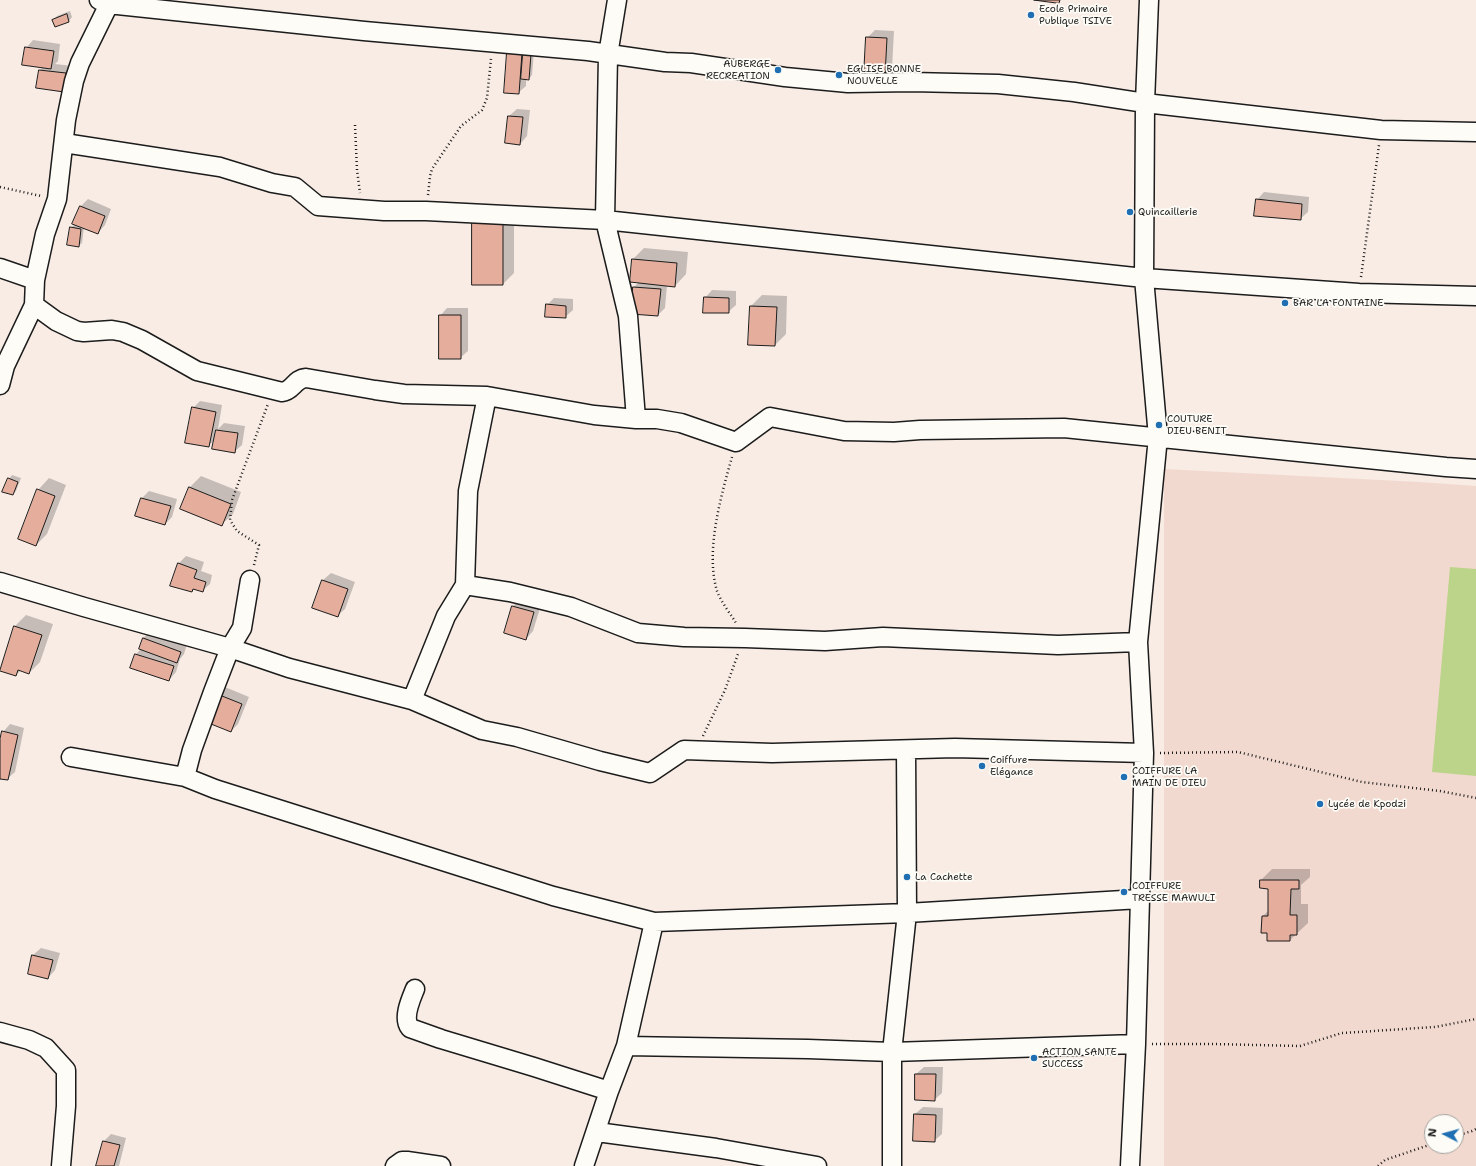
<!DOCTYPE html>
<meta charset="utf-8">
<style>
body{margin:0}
#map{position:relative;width:1476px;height:1166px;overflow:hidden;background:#f8ece5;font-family:"Shantell Sans",sans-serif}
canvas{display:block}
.north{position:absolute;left:1424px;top:1114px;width:40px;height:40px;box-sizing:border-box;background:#fdfcf7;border:1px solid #a3a29f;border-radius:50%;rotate:276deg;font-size:11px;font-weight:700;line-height:16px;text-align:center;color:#1c1c1c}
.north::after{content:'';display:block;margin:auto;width:14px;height:18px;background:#1f6fb2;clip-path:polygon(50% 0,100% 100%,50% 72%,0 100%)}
</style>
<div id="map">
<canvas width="1476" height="1166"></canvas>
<div class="north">N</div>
</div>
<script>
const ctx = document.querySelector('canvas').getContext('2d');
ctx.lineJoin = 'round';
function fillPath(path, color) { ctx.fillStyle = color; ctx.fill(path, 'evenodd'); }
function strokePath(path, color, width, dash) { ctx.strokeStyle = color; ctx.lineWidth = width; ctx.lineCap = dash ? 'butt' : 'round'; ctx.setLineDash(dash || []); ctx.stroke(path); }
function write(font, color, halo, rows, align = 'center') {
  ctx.font = font + ' "Shantell Sans",sans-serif'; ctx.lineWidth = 3.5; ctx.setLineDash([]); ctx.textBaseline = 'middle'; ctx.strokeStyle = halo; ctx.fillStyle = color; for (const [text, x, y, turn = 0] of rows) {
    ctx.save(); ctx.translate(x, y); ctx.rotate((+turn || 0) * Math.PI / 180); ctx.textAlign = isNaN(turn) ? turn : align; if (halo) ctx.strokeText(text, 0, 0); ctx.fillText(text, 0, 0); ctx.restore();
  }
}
fillPath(new Path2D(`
 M1164,469l256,13 56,4v680h-312zM1432,1122h24v24h-24z`), '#f2d9cf');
fillPath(new Path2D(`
 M1450,567l26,2v207l-44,-4z`), '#bcd38a');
fillPath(new Path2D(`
 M70,11l2,6 -3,4 -14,5 -2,-6 4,-4z
 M875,30l19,1 -2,37 -7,7 -18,-37z
 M33,40l27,4 -2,17 -3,3 18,2 -2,17 -31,-13 3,-3 -17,-19z
 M534,51l-2,24 -3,4 -3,-1v8l-8,7 -10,-40z
 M517,109l13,1 -3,26 -7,8 -14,-2 3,-26z
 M1264,192l45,5 -1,15 -8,7 -43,-19z
 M88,199l23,10 -6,16 -7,8 -14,-6 -2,16 -4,3 -7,-18 4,-4 5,-17z
 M514,209v64l-11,11 -30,-64z
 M644,248l44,4 -2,22 -11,12 -8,-1 -2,23 -7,7 -26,-2 2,-26 5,-5 -6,-23z
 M712,290l24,1v14l-8,7 -23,-14z
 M762,295l25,1 -1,38 -11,11 -24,-39z
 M554,298l19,1v11l-8,7 -18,-12z
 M447,308h21v43l-8,7 -20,-42z
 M200,401l22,4 -4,24 6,-6 21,3 -3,19 -8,7 -19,-12 -7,6 -15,-38z
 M12,475l9,3 -5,13 -3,3 -4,-15z
 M201,476l40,16 -8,22 -12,11 -40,-17 9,-21z
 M49,478l17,7 -19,49 -11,11 2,-55z
 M149,491l28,8 -5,18 -7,7 -28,-8 5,-18z
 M186,556l18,6 -3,9 11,4 -2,9 -8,7 -7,-3 -3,3 -14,-27z
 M331,573l24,9 -10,27 -8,7 -24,-9 10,-27z
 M521,599l20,6 -8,26 -7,8 -20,-6 7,-27z
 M26,615l27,9 -13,38 -11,11 -8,-3 -5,5 -16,-5 15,-44z
 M151,631l36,13 -3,10 -4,5 -4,13 -7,8 -37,-13 4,-13 5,-5 2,-11z
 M225,687l24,10 -11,27 -7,7 -13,-36z
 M10,724l14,4 -9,44 -8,7 -7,-1v-34l3,-12z
 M1272,869h38v8l-9,8v19h7v19l-18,17 -22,-8 -5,-16 6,-6v-22l-8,-8z
 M41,948l19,5 -5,17 -7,8 -19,-5 4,-18z
 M924,1067h19l-1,26 -8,7 -18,-26z
 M923,1107l20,1 -1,26 -8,7 -20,-1 1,-26z
 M111,1134l15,4 -7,28h-22l7,-25z`), '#0003');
const building = new Path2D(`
 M1034,0h26l-1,3z
 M67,14l2,8 -14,5 -3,-7z
 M866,37l21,1 -2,38 -21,-1z
 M25,47l29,4 -3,18 -29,-4z
 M507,52l15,1 -3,41 -15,-1z
 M523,54h8l-2,26 -8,-1z
 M39,70l27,3 -2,19 -28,-4z
 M508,116l15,1 -3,28 -15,-2z
 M1256,199l46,5 -1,16 -47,-4z
 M80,206l25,10 -7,18 -26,-10z
 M472,220h31v65h-31z
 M70,227l11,2 -2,18 -12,-2z
 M632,259l45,4 -2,24 -45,-5z
 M633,287l28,2 -3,27 -27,-2z
 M704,297l25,1v15h-26z
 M546,304l20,2v12l-21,-1z
 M750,306l27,1 -2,39 -27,-1z
 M439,315h22v44h-22z
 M192,407l24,5 -7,35 -24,-4z
 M216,430l22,3 -3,20 -23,-4z
 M8,478l10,4 -5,13 -11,-3z
 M189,487l42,17 -9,22 -42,-17z
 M37,489l18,7 -19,50 -18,-7z
 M141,498l30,8 -6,19 -30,-9z
 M178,563l19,7 -3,8 12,4 -3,10 -10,-3 -1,3 -22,-6z
 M322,580l26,9 -10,28 -26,-9z
 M512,606l22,6 -8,28 -22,-7z
 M14,626l28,9 -13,39 -11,-4 -2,6 -16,-5z
 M143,638l38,14 -4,11 -38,-14z
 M135,654l39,12 -5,15 -39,-13z
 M217,694l25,10 -11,28 -25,-10z
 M2,731l16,4 -10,45 -8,-1v-40z
 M1260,880h39v9h-8l-1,26h7v20h-7v6h-23v-8h-6l1,-17h6v-27l-8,-1z
 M32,955l21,5 -5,19 -20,-5z
 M915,1074h21l-1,27 -20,-1z
 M914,1114l22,1 -1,27 -22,-1z
 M103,1141l17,4 -6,21h-18z`);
fillPath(building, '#e5ad9c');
strokePath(building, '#1c1c1c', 1);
const minor = new Path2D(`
 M99,0l9,4 256,27 224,20 77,11 26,1 94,14 63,6 64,-1 86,2 76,8 71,11 236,27 95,2
 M617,0l-9,55 -3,165 23,96 8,103
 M64,143l156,24 52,16 23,4 23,19 66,5h42l179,9 539,58 215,15 117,3
 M0,268l35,12
 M34,305l22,16 21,10 7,1 28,-2 11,2 19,8 55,31 85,21c11,-1 12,-13 24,-14l69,12 29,4 83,2 107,19 42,4h21l24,4 55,19 34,-25 74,14 50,1 26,-2 144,-2 382,39 30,2
 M0,385l5,-19 29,-61 1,-25 10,-46 12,-35 9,-79 8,-39 6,-18 31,-63
 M0,582l84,25 146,41 59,20 123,32 70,30 35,7 83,24 50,12 34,-23 88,3 183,-5 189,5
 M465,585l45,7 61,15 67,26 46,4 61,1 80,3 58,-4 175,8 80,-3
 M412,700l34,-84 19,-31 3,-94 19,-95
 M71,757l114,20 30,12 338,107 101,26 253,-9 233,-14
 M185,777l7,-27 21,-58 17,-44 12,-20 8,-48
 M415,989c-4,10 -13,29 -5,39l31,11 93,28 75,24
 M0,1032l29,8 17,8 20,22v36l-5,60
 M626,1046l182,3 84,3 244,-8
 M597,1132l119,16 101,18
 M395,1166l7,-5h5l34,5
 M584,1166l25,-75 17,-45 28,-124
 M892,1166v-114l15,-139 -1,-163
 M1130,1166l6,-122 8,-291 -6,-111 20,-205 -14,-159 1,-175 4,-103`);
strokePath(minor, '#1c1c1c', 21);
strokePath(new Path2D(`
 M355,125l2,45 3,23
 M0,187l41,9
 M428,195l2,-19 2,-7 29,-43 21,-16 5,-12 4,-39
 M1361,277l18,-132
 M732,457c-11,39 -27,94 -15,134 4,11 13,22 19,32
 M254,565l5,-20 -22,-14 -7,-11 2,-20 36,-96
 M703,736l22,-46 13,-36
 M1160,753l78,-1 124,30 78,9 36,7
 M1152,1044h61l87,2 42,-13 93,-6 41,-8
 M1456,1136l16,-5 4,-2
 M1378,1166l7,-6 47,-16`), '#1c1c1c', 2.5, [1, 3]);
strokePath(minor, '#fdfcf7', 18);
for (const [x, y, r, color] of [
 [1031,15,4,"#1f6fb2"],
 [778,70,4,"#1f6fb2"],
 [839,75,4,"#1f6fb2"],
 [1130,212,4,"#1f6fb2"],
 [1285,303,4,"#1f6fb2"],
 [1159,425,4,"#1f6fb2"],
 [982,766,4,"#1f6fb2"],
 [1124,777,4,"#1f6fb2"],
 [1320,804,4,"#1f6fb2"],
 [907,877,4,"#1f6fb2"],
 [1124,892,4,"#1f6fb2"],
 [1034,1058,4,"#1f6fb2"]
]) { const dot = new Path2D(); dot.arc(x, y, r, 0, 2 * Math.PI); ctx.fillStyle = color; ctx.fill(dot); strokePath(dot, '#fdfcf7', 1.5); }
write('10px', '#1c1c1c', '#fdfcf7', [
 ["Ecole Primaire",1039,9],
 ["Publique TSIVE",1039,21],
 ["AUBERGE",770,64,"right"],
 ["RECREATION",770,76,"right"],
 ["EGLISE BONNE",847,69],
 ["NOUVELLE",847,81],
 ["Quincaillerie",1138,212],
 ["BAR LA FONTAINE",1293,303],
 ["COUTURE",1167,419],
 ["DIEU BENIT",1167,431],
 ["Coiffure",990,760],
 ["Elégance",990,772],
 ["COIFFURE LA",1132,771],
 ["MAIN DE DIEU",1132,783],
 ["Lycée de Kpodzi",1328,804],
 ["La Cachette",915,877],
 ["COIFFURE",1132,886],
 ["TRESSE MAWULI",1132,898],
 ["ACTION SANTE",1042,1052],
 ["SUCCESS",1042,1064]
], 'left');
</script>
